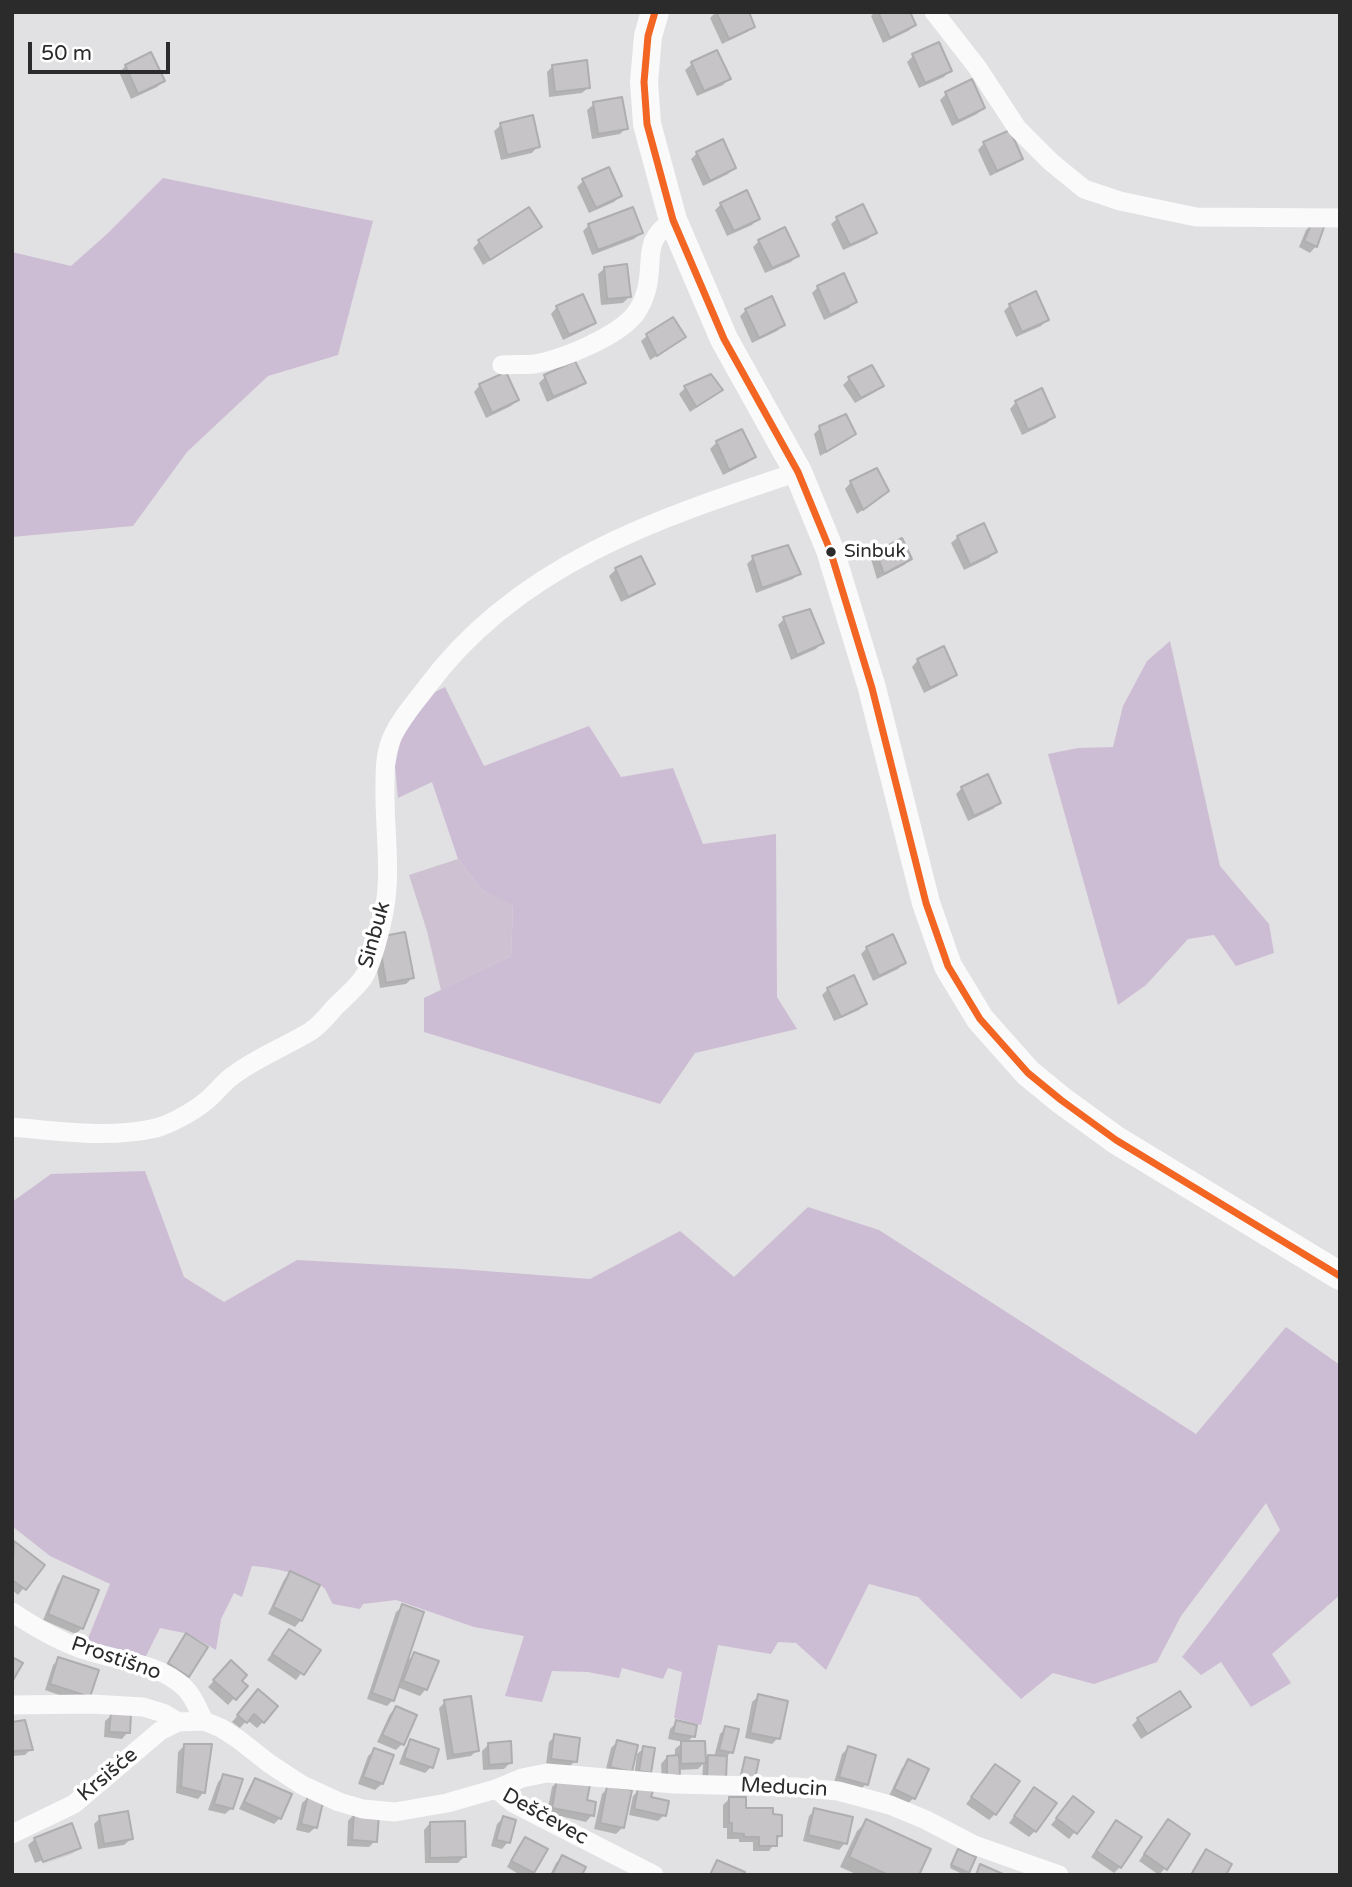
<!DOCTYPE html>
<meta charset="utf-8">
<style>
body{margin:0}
#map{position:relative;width:1352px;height:1887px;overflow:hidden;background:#e1e0e2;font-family:"Varela Round",sans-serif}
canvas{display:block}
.frame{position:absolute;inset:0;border:14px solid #2c2b2c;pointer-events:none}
.scale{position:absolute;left:28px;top:42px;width:142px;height:32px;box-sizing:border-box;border:4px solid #2c2b2c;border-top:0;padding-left:9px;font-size:21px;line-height:24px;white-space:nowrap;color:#2c2b2c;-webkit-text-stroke:5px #fff;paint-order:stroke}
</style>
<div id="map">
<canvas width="1352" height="1887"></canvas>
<div class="frame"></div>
<div class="scale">50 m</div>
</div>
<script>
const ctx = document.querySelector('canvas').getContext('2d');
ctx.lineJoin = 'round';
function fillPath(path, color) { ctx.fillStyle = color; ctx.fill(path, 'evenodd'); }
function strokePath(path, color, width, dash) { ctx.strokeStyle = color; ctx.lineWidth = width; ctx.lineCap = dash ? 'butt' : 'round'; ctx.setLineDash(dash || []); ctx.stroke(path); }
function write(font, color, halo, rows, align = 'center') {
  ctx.font = font + ' "Varela Round",sans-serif'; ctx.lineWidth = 7; ctx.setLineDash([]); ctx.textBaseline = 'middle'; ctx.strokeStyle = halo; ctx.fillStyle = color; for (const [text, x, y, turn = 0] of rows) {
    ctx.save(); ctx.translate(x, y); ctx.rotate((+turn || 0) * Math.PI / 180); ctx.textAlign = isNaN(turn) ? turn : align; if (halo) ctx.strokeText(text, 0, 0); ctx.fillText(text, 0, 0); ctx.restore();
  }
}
fillPath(new Path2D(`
 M458,859l24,31 31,14 -2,52 -70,34 -14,-59 -18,-56z`), '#cdc1d2');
fillPath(new Path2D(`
 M163,178l210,43 -35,134 -70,21 -81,76 -54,74 -121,11v-285l59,14 36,-32z
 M1170,641l50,225 49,58 5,29 -38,13 -22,-31 -26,4 -42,46 -28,20 -70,-251 30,-6 35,-1 10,-41 24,-45z
 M445,687l39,79 105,-40 32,51 52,-9 30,76 73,-10 1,163 20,32 -102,24 -35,51 -236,-72v-34l87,-42 2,-51 -31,-15 -24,-31 -26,-77 -34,16 -3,-32 7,-32 23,-37z
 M145,1171l39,106 40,25 73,-42 163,9 130,10 90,-48 54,46 74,-70 71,23 317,204 90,-107 54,38v230l-68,59 19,29 -40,24 -30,-45 -20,13 -19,-18 98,-127 -14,-27 -85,113 -24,46 -63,22 -41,-11 -32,26 -103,-102 -49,-13 -43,86 -30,-27 -18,-1 -7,12 -53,-9 -17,80 -27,-7 8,-46 -14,-4 -5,11 -41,-11 -3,10 -31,-6 -36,-1 -10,31 -37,-6 19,-60 -50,-9 -78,-27 -33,4 -3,5 -27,-5c-3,-4 -5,-10 -8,-15 -12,-14 -55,-22 -73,-23l-10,31 -8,-4 -13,26 -5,31 -27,-16 -29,-6 -16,32 -57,-19 23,-57 -60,-28 -38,-30v-324l39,-28z`), '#cdbdd4');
fillPath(new Path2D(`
 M716,12h31l6,14 -6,6 -25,12 -12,-26z
 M875,12h34l5,13 -6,6 -25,12 -12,-27z
 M938,44l12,26 -6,7 -25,11 -12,-26 6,-6z
 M717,52l12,26 -6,7 -26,11 -12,-26 7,-6z
 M126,66l37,15 -6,6 -26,12 -12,-27z
 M553,66l36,21 -7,6 -33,4 -2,-25z
 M946,94l37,14 -6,6 -25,12 -12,-26z
 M594,104l32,24 -6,6 -28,5 -5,-29z
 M501,125l37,21 -6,7 -31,7 -7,-29z
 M984,143l37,15 -6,6 -25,12 -12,-26z
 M697,153l37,15 -6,6 -25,12 -12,-27z
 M583,181l37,15 -6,6 -25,11 -12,-26z
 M721,204l37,14 -6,7 -25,11 -12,-26z
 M529,210l10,17 -6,6 -50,32 -10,-17 6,-6z
 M838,218l36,15 -6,6 -25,11 -12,-26z
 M1313,224l9,4 -6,18 -6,7 -11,-6 7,-17z
 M589,225l52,8 -7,6 -42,16 -9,-24z
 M759,241l38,15 -6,6 -26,11 -12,-26z
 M605,268l24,29 -6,6 -22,2 -3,-31z
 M818,287l37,15 -6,6 -25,12 -12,-27z
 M1010,305l37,15 -6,6 -25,11 -12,-26z
 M557,307l37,15 -6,6 -25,12 -12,-26z
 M746,310l37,15 -6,6 -25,12 -12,-27z
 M648,335l35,2 -6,6 -27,17 -9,-19z
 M545,377l39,5 -6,6 -31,14 -8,-19z
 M849,379l33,7 -7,6 -20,11 -12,-18z
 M480,385l37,15 -6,6 -25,12 -12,-26z
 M685,388l29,8 -24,16 -11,-18z
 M1016,402l37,15 -6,6 -25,12 -12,-26z
 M820,428l34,6 -6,6 -28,16 -6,-22z
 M717,442l37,15 -7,6 -24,12 -13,-26z
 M851,482l30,15 -24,17 -12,-25z
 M958,537l37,15 -6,6 -25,12 -13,-27z
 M877,553l33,6 -6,6 -27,14 -6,-20z
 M640,558l13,26 -7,6 -25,12 -12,-26 7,-7z
 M753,558l46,15 -6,6 -37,14 -9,-29z
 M784,619l38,23 -6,7 -25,11 -13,-35z
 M918,660l37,15 -7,6 -24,12 -12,-26z
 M962,788l37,15 -6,6 -25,12 -12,-27z
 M373,944l39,34 -6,6 -26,4z
 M867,948l37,15 -6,6 -25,12 -12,-27z
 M828,989l37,15 -6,6 -25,11 -12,-26z
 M14,1544l28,22 -24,29 -6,-5v-45z
 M290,1573l11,47 -6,7 -27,-13 16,-34z
 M64,1578l18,50 -6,6 -33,-14 15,-36z
 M403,1606l2,57 10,-9 11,35 -6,7 -23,-9 -4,13 -6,6 -20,-7 29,-87z
 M289,1631l29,20 -22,29 -29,-20z
 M186,1636l2,40 -6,6 -19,-12 17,-28z
 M59,1659l38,12 -15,32 -37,-13 8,-25z
 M231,1663l8,18 6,5 -17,19 -20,-18z
 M759,1696l19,42 -6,6 -27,-6 7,-36z
 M252,1698l11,24 -6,6 -10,-8 -7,8 -8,-6z
 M445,1702l32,48 -6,6 -24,4 -8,-52z
 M1188,1707l-6,6 -41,26 -9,-14 6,-6z
 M396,1708l6,36 -6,6 -19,-8 13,-28z
 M112,1715l16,17 -6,7 -18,-2 1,-16z
 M677,1722l16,14 -6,7 17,19 5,-5h5l6,-23 6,-6 5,24 -29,31 1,-19 -5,5 -20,1 -16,13 -1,-19 6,-7h8v-8l8,-7 -15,-3 2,-10z
 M12,1724l19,25 -6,6 -13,1z
 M555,1736l20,25 -6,6 -23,-3 3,-22z
 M411,1741l20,26 -6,6 -26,-9 6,-16z
 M617,1742l13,29 -25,2 6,-25z
 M489,1744l21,19 -6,6 -21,1 -1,-19z
 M185,1745l19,47 -6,7 -22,-6 2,-41z
 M644,1748v31l-10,-2 3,-23z
 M848,1748l18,36 -6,6 -26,-7 8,-29z
 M375,1750l16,6 -9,28 -7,6 -17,-6 10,-28z
 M908,1762l6,36 -7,6 -18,-8 13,-28z
 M995,1766v48l-6,6 -23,-16z
 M224,1776l8,32 -7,6 -17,-4 10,-28z
 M256,1780l24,38 -6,6 -35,-15 11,-23z
 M558,1781l27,20 7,14 -6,7 -39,-9 5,-26z
 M608,1788l15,39 -7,7 -22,-5 8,-35z
 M1034,1789l1,42 -6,6 -20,-14z
 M639,1790l25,25 -6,6 -29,-6 4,-19z
 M309,1797l7,30 -7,6 -13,-3 6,-27z
 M729,1799l51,37 -11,15h-16v-9h-14v-3h-12v-11h-4v-23z
 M1067,1805l24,7 -22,27 -18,-14z
 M815,1810l30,33 -6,7 -36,-9 6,-25z
 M354,1814l21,27 -6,6 -22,-1 1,-25z
 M100,1818l31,21 -7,6 -26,4 -4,-25z
 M503,1818l5,24 -6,7 -11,-3 6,-22z
 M867,1821l50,54h-59l-18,-8 17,-36z
 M1168,1821l-3,47 -6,7 -20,-14 23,-33z
 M1116,1822l4,45 -6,6 -23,-16 19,-28z
 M430,1823l34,34 -6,6h-33l-1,-33z
 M35,1839l44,8 -6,6 -36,14 37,-15v-4l-39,15 -7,-18z
 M525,1839l8,33 -3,3h-10l-13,-8 12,-22z
 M1206,1851l18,24h-34l10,-18z
 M956,1854l18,4 -10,17 -14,-7z
 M562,1857l18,18h-30l6,-12z`), '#0003');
const building = new Path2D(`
 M716,12h33l6,15 -26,12z
 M878,12h32l6,13 -26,13z
 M939,42l13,29 -27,12 -13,-29z
 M717,50l14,29 -27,12 -13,-29z
 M151,52l14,29 -27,13 -13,-29z
 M587,60l3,28 -35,4 -3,-27z
 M972,79l13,29 -27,13 -13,-29z
 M622,97l6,32 -30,5 -5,-32z
 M533,115l7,32 -33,8 -7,-32z
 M1010,130l13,29 -26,12 -14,-29z
 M723,139l13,29 -26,13 -14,-29z
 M609,167l13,29 -26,12 -14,-29z
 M747,190l13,29 -26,12 -14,-28z
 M863,204l14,29 -27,12 -14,-28z
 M529,207l13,20 -52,33 -12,-20z
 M633,207l10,26 -45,17 -10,-26z
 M1312,222l12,5 -7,20 -13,-6z
 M785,227l14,29 -27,12 -14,-28z
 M627,264l4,33 -24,2 -3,-32z
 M844,273l13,29 -27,13 -13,-29z
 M1036,291l13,29 -27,12 -13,-28z
 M583,294l13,29 -27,12 -13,-29z
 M772,296l13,29 -26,13 -14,-29z
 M673,317l13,20 -29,19 -11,-22z
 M575,361l11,22 -33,14 -9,-22z
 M872,365l12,21 -23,12 -13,-21z
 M506,372l13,28 -27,13 -13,-29z
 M711,374l12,16 -27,17 -12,-21z
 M1042,388l13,29 -27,13 -13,-29z
 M846,414l10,20 -30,18 -7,-26z
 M742,429l14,28 -27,13 -13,-29z
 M877,468l12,23 -26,19 -13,-29z
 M984,523l13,29 -27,13 -13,-29z
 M902,538l10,21 -28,15 -8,-22z
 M788,545l13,29 -39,14 -10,-32z
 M641,556l14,28 -27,13 -13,-29z
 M810,609l14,34 -27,12 -14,-38z
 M944,646l13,29 -27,13 -13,-29z
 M988,774l13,29 -27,13 -13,-29z
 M405,932l9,46 -28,5 -8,-46z
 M893,934l13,29 -27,13 -13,-29z
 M854,975l13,29 -26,13 -14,-29z
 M14,1541l31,24 -19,25 -14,-10z
 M290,1571l30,14 -18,36 -29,-14z
 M63,1576l36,14 -16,39 -35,-15z
 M402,1604l22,8 -30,89 -22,-8z
 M289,1629l32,21 -17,25 -32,-21z
 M186,1633l22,14 -19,30 -21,-14z
 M414,1652l25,9 -12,29 -24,-9z
 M12,1657l11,6 -11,19z
 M58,1657l41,13 -9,27 -40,-13z
 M231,1660l16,15 -5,6 6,5 -12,14 -23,-20z
 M258,1689l20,17 -14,17 -10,-9 -7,9 -10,-8z
 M1180,1691l11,16 -44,27 -10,-16z
 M758,1694l30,7 -8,38 -30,-6z
 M471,1696l8,55 -26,4 -9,-55z
 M396,1706l21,9 -13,30 -22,-10z
 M111,1713l20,1 -1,19 -21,-1z
 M25,1720l8,30 -21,1v-29z
 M676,1720l21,5 -2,12 -22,-4z
 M725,1726l14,3 -6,24 -14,-3z
 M554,1734l26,4 -3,24 -26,-3z
 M410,1739l29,10 -6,19 -29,-10z
 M617,1740l21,5 -6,27 -22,-5z
 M511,1741l1,22 -23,2 -1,-22z
 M681,1741h24l1,22 -25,1z
 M184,1744h28l-7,49 -24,-6z
 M643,1746l12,2 -4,25 -12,-2z
 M848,1746l28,9 -8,30 -29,-8z
 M374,1748l20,7 -11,29 -20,-7z
 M679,1755l1,22h-13v-21z
 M708,1755l19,1 -1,22h-19z
 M745,1757l14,3 -5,23 -14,-3z
 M908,1759l21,10 -14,30 -21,-10z
 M995,1764l25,17 -24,34 -25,-18z
 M223,1774l20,5 -10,30 -19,-5z
 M255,1778l37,16 -11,25 -37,-17z
 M557,1779l33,6 -3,15 9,2 -2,14 -42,-8z
 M607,1786l25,4 -8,38 -24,-5z
 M1034,1787l23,16 -21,29 -22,-16z
 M638,1788l15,3 -2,6 18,4 -3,15 -32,-7z
 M308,1795l16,3 -7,30 -16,-4z
 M1073,1796l21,16 -17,22 -21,-16z
 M729,1797h17v11h27v6l9,1v21h-5v10h-18v-9h-15v-3l-12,-1v-10h-3z
 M814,1808l39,9 -6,27 -39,-9z
 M128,1811l5,28 -29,5 -5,-28z
 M354,1813l25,1 -2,28 -25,-2z
 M503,1816l13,4 -6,23 -14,-3z
 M866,1819l65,30 -12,26h-31l-39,-18z
 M1168,1819l22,15 -23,36 -23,-16z
 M1116,1820l26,17 -21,31 -25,-17z
 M465,1821l1,36 -36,1v-36z
 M72,1823l9,25 -38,14 -9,-24z
 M525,1837l23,12 -14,24 -23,-12z
 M958,1849l18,8 -7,16 -18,-8z
 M1206,1849l26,15 -6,11h-35z
 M562,1855l24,12 -4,8h-30z
 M717,1860l28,12 -1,3h-34z
 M980,1864l23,10 -27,1z`);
fillPath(building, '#c6c4c6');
strokePath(building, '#aeadaf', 2);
strokePath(new Path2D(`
 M934,12l43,55 40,61 34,34 33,27 36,12 76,16 144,1
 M502,365c10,-1 22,0 33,-1 28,-5 84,-28 101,-51 5,-7 9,-17 11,-25 7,-32 -5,-46 26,-68
 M12,1127c47,4 97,12 144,1 15,-4 38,-17 50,-27 9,-7 16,-17 25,-24 24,-19 54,-30 80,-46 9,-6 17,-16 24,-24 9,-9 21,-19 28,-29 9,-13 18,-50 21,-66 8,-41 0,-85 1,-126 0,-16 0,-31 6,-46 7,-18 23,-36 35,-52 91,-124 232,-170 372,-216
 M12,1612c21,14 43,27 67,36 35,13 78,13 106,40 9,9 14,23 19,33
 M12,1705l80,-1 51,3 20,6 15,9
 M496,1789l17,14 141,72
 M12,1834l62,-30 86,-73 18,-9 26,-1 17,7 17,11 32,25 32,21 37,17 24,7 32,3 52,-9 49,-14 26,-11 25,-5 128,11 121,3 42,4 52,14 36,15 48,25 85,30`), '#fafafb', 19);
strokePath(new Path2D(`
 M655,12l-7,24 -4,46 3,42 26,96 51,119 74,133 32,78 42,138 54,215 22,63 32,53 48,54 33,27 55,40 224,136`), '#fafafb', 28);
strokePath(new Path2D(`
 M655,12l-7,24 -4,46 3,42 26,96 51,119 74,133 32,78 42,138 54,215 22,63 32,53 48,54 33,27 55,40 224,136`), '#f26522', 7);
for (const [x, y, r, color] of [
 [831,552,6,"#2c2b2c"]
]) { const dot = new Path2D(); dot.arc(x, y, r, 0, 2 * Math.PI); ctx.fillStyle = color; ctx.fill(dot); strokePath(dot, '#fff', 2.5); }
write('19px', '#2c2b2c', '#fff', [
 ["Sinbuk",844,552]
], 'left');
write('21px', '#2c2b2c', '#fff', [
 ["Sinbuk",375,935,-74],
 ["Prostišno",116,1659,19],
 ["Krsišće",108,1775,-40],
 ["Meducin",784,1788,3],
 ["Deščevec",545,1817,29]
]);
</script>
